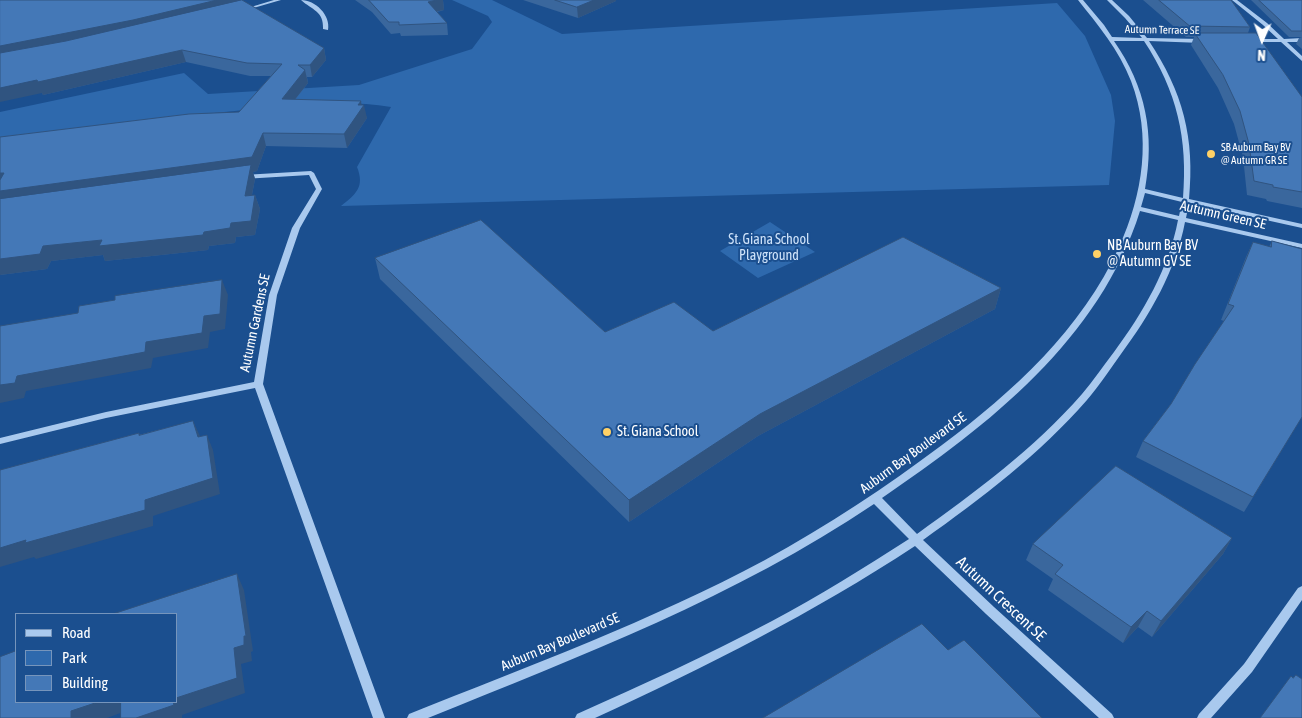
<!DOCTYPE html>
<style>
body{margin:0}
#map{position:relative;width:1302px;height:718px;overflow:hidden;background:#1b4f8f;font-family:"Asap Condensed",sans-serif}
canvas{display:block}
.legend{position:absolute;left:15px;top:613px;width:162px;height:90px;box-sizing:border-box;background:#1b4f8f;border:1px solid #7695bc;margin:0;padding:6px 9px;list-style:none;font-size:15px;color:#fff}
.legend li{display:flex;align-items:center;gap:10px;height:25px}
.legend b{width:25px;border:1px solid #7695bc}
.north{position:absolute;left:1237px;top:15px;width:50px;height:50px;-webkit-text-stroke:4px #1b4f8f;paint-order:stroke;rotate:182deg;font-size:14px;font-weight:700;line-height:20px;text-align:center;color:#fff}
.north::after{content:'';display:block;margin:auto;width:18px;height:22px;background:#fff;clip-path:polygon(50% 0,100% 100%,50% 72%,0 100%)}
</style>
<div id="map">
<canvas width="1302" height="718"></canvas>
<ul class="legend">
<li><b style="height:6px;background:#a9c9ee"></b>Road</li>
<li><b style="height:14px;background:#2e69ad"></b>Park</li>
<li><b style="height:14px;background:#4478b7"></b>Building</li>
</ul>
<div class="north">N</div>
</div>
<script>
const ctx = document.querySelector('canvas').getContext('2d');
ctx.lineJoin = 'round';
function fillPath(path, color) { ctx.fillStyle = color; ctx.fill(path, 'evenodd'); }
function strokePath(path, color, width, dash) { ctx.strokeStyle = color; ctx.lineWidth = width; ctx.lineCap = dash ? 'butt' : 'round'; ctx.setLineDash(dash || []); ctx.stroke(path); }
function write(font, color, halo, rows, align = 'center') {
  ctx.font = font + ' "Asap Condensed",sans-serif'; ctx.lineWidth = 4; ctx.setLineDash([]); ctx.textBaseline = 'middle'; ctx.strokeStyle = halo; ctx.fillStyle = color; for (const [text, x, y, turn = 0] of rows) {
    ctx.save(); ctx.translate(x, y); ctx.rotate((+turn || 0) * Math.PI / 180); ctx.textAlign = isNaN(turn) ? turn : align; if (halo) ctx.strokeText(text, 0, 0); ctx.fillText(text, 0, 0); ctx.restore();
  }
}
fillPath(new Path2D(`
 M452,0h40l70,34 495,-31 28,33 26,59 4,26 -6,64 -768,21c15,-12 24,-19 16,-39l34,-60c-50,-8 -105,-1 -156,4 -78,7 -157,17 -235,28v-27l184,-39 24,21 151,-9 113,-36 20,-27 -4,-6z
 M770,222l45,30 -57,26 -38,-27z`), '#2e69ad');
fillPath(new Path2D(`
 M274,0h7l-38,11 -2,-1z
 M301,0c14,0 30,15 27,30l-5,-1c1,-18 -11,-19 -22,-29z
 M1078,0h5l21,25 8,12 30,1 -17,-20 -18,-18h5l17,16 18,22 55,1 3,2 -3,2 -53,-2c34,51 46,97 40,158l113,25v4l-113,-25 -3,15 116,26v4l-117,-26c-9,48 -35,93 -64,132 -11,15 -21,31 -34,46 -47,54 -105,98 -164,140l71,67 118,107 2,4h-15l-113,-104 -71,-68c-102,67 -209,121 -320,172h-20l2,-4c65,-29 131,-59 195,-93 47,-25 92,-53 137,-82l-35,-35c-138,93 -293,152 -446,214h-21l2,-4c120,-48 242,-93 356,-154 62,-34 121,-73 177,-115 71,-53 140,-116 177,-198 24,-53 33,-111 12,-166 -12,-31 -33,-56 -53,-81zM1114,41h30c33,50 44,98 39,157l-38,-9c10,-55 1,-102 -31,-148zM1145,193l37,9 -3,14 -38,-9zM1140,211l38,9c-9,48 -35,93 -64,132 -11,14 -21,29 -32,42 -48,55 -107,98 -165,140l-35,-36c106,-72 218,-159 258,-287z
 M1232,0h5l30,23 17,16 18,-1v4h-15l15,14v5l-21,-19h-33v-2l2,-1h28l-15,-14z
 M311,171l3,2 8,16 -22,39 -23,67 -14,89 122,334h-12l-118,-330 -149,30 -106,26v-6l106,-26 148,-30 15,-87 23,-67 24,-39 -7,-14 -66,4 -3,-2 3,-2z
 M1302,586v14l-50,72 -41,46h-14l2,-4 45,-50 54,-76z`), '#a9c9ee');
fillPath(new Path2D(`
 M0,0h240l-4,1v1l88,46 2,12 -14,17h-5l1,6 -13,17 66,5 6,13 -20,30 -81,-2 -9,25 -4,1 2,7 -3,16h3l5,14 -5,26 -19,2 -1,6 -26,3 -1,4 -103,11 -2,-6 -52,6 -4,8 -47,6 239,-163 32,-36h-21l-64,-14 -143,33z
 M355,0h88l1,10 -7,2 10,11 1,12 -47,1 -1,-3 -9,1 -19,-22z
 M523,0h93v1l-38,17z
 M1143,0h88l19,27 -2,6 54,64v111l-35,-7 -1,-2 -19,-4 -4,-38 -9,-33 -16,-36 -27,-43 3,-8h-8z
 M1251,0h51v37h-13z
 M1302,37v12l-6,-5 3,-6z
 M1272,241l30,176 -58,95 -108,-55 7,-16 28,-37 53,-83 -3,-1 25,-63 7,-15 16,5z
 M375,258l230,74 108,-1 288,-43 -6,21 -237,127 -129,86 -249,-243z
 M1232,538l-9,16 -71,83 -14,-10 -15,16 -75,-53 5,-11 -27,-19 7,-16z`), '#3a679d');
fillPath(new Path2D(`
 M217,0h23l-4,1 1,6 -237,53v-14z
 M437,0h6l1,10 -15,3 -1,-11z
 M594,0h22v1l-38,17 -1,-11z
 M324,48l2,12 -14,17 -2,-12z
 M182,50l4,12 -143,33 -1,-2 -42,9v-14z
 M305,70l3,13 -23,29 -3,-13z
 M361,101l1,7 2,-3 3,13 -20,30 -3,-14 14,-29z
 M263,133l3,13 -9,25 -4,1 2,7 -6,31 -249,-4v-15z
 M0,173h4l-4,15z
 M255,195l5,14 -5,26 -19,2 -1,6 -26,3 -1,4 -103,11 -2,-6 -52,6 -4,8 -47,6v-16l43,-13 59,-6 102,-8 27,-9z
 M222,280l6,15 -3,34 -15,3 -2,16 -55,10 -2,10 -125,23 -2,7 -24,5v-18l17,-9 129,-34 58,-26z
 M1001,288l-6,21 -237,127 -129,86v-22l131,-86z
 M193,421l7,15 -2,1z
 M207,435l6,15 7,44 -67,22v10l-117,33 -2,-2 -34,10v-19l145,-48z
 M1232,538l-9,16 -71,83 9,-16z
 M237,574l7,16 9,61 -2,1 1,9 -11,3 4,29 -63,22v3h-46l37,-16h3v-4l58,-50z
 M1147,611l-9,16 -15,16 8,-16z
 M98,702h28l5,7 -24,9h-36v-7z`), '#305480');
const building = new Path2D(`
 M0,0h217l-84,20 -133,26z
 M242,0l82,48 -14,17h-12l7,5 -23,29 79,2 -3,4h6l-20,29 -81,-1 -11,24 -252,34v-11l4,-7h-4v-36l189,-23 50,-2 43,-48 -35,-1 -65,-13 -144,32 -1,-2 -37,8v-35l66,-12z
 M369,0h68l-9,2 19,21 -48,2v-3h-10z
 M555,0h39l-17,7z
 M1159,0h72l19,27 -60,-1z
 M1259,0h43v31h-10z
 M1195,33h61l46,64v95l-29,-5v-2l-19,-4 -5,-37 -9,-33 -17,-36z
 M251,165l-6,31 10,-1 -4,26 -20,2 -1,5 -26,4 -1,3 -104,11 3,-6 -59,6 -3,8 -40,5v-60z
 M481,220l124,112 69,-30 39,29 190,-94 98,51 -241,126 -131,86 -254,-242z
 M1272,241l30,8v168l-49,80 -110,-56 28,-37 24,-40 39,-58 -6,-2 25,-62 18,5z
 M222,280l-2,34 -16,2 -2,17 -56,9 -1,10 -128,24 -2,7 -15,2v-59l78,-13 1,-7 36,-6v-4z
 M193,421l5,16 9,-2 6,43 -68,22v10l-120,33 1,-3 -26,8v-78l139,-37v2z
 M1116,466l116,72 -71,83 -14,-10 -16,16 -76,-53 8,-9 -30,-21z
 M237,574l9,62h-2v9l-10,3 3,30 -61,20v-84h-63z
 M922,624l26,26 16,-10 78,78h-279z
 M16,651v51h82l-27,9v7h-71v-61z
 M1296,675l6,4v39h-42l31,-42 2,2z
 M121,702h52l1,3 -38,13h-15z`);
fillPath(building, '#4478b7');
strokePath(building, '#305480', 1);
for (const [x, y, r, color] of [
 [1211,154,5,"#ffd166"],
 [1097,254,5,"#ffd166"],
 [607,432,5,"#ffd166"]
]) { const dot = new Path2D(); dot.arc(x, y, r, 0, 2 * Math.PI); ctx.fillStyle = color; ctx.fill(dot); strokePath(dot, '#1b4f8f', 2); }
write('11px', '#fff', '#1b4f8f', [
 ["Autumn Terrace SE",1162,30,1]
]);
write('11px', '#fff', '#1b4f8f', [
 ["SB Auburn Bay BV",1221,148],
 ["@ Autumn GR SE",1221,161]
], 'left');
write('14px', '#fff', '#1b4f8f', [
 ["Autumn Green SE",1223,215,13],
 ["Autumn Gardens SE",255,323,-78],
 ["Auburn Bay Boulevard SE",913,453,-36],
 ["Auburn Bay Boulevard SE",560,642,-23]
]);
write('14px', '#cfe3fa', '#1b4f8f', [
 ["St. Giana School",769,240],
 ["Playground",769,256]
]);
write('14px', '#fff', '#1b4f8f', [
 ["NB Auburn Bay BV",1107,246],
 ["@ Autumn GV SE",1107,262],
 ["St. Giana School",617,432]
], 'left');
write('16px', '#fff', '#1b4f8f', [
 ["Autumn Crescent SE",1001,599,43]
]);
</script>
